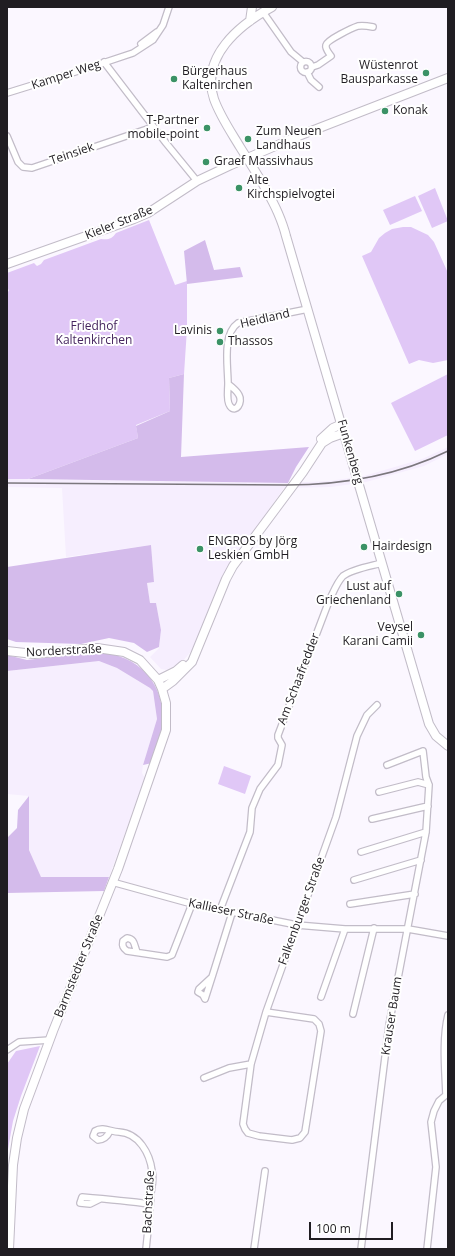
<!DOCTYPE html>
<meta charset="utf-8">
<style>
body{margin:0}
#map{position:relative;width:455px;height:1256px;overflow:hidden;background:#fbf7ff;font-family:"Open Sans",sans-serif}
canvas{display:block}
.frame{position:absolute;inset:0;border:8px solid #201d22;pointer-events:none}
.scale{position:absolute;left:309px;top:1222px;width:84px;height:18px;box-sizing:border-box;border:2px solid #201d22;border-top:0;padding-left:5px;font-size:12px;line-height:14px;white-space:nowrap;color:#201d22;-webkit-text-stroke:3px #fff;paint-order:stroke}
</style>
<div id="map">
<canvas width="455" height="1256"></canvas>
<div class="frame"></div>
<div class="scale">100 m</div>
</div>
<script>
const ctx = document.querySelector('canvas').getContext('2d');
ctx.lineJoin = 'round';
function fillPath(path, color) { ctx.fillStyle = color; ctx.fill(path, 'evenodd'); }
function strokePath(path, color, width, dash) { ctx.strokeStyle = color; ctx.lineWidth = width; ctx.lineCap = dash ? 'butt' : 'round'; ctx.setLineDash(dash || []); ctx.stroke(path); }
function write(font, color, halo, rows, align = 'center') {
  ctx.font = font + ' "Open Sans",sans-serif'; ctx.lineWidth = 4; ctx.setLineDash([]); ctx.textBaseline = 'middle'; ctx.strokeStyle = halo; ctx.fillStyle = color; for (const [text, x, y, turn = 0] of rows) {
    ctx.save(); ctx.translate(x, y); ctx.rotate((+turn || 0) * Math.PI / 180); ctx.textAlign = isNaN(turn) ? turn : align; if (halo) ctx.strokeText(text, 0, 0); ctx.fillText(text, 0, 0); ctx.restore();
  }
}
fillPath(new Path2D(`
 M448,447v7l-24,12 -58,16 -35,5 -47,1 -62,89 -28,71 -12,14 -15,8 -6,-1 -11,-12 9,-9 2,-18 -5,-27 -6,1 -3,-21 7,-1 -3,-37 -85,12 -4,-69 -55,-1v-8l281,4 41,-2 35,-5 58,-17z
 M99,661l18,7 33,20 3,3 4,28 -14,46 -1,8 3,5 -36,99h-68l-12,-27v-54l-22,-2v-123z`), '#f6eefe');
fillPath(new Path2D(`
 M435,188l13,33 -16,7 -14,-32z
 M415,196l7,15 -32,14 -7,-15z
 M149,220l26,65 12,-4v48l-3,45 -15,4 1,33 -34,14 2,13 -110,41h-21v-187l2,-1 -2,-5v-13l27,-10 3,3 4,-2 3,-4 57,-21c7,1 11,0 15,-6z
 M403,227h8l17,8 6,7 14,31v87l-15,3 -14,-3 -10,4 -47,-108 9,-4 8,-14 6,-5 7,-4z
 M448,374v61l-33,16 -24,-48z
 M224,766l27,10 -6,18 -27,-10z
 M40,1046l-19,50 -8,25 -6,34v-91l9,-13z`), '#e0c7f6');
fillPath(new Path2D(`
 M205,240l9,30 26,-3 3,10 -56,7 -3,-33z
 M184,374l-3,83 128,-10 -13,20 -8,16 -260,-4 110,-41 -2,-12 34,-15 -1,-33z
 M151,545l3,37 -7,1 3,20h6l5,27 -2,17 -12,5 -13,-9 -25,-5 -28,6 -65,-2 -9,-3v-72z
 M96,652c43,2 71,32 66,75 -1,12 -7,25 -10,36l-9,2 14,-46 -4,-28 -3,-3 -33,-20 -18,-7 -92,10v-16l20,5z
 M29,796v54l12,27h68l-5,14 -97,2v-55l10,-10 1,-18z`), '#d4bbeb');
const street = new Path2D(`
 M263,12l28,40 12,10
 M141,44l16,-12
 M300.5 67a5.5 5.5 0 1 1 11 0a5.5 5.5 0 1 1-11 0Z
 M104,62l62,81 31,38
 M312,67l6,-2 13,-9c-2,-3 -6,-7 -5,-11 1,-5 26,-17 32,-19 5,-1 10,0 15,1
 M307,72l4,8 8,7
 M7,93l84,-26 42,-14 20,-13 10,-15 6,-18
 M7,136l11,26 5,5 9,1 121,-41
 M228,384c0,6 -2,17 2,22 6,8 13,-4 9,-11 -2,-4 -7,-8 -11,-11 0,-18 -6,-50 10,-61l70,-14
 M379,792l39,-10 11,3
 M372,819l56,-13
 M361,852l65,-20
 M354,880l67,-20
 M112,882l80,22 105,21 48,4h63l40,7
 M350,904l65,-10
 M220,910l30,-78 2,-24 8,-19 18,-24 4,-20 -4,-7v-3l51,-134c4,-8 8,-19 14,-25 9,-7 28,-10 39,-13
 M137,952c-3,-7 -2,-13 -10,-14l-4,3c-1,5 0,7 4,10l40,6 5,-2 20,-51
 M212,977l-7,22 -2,-4 -5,-3 1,-3 13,-12 20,-64
 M321,997l24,-68
 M266,1012l48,7 5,5 2,7 -16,101 -5,6 -8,2 -33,-4 -11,-3 -3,-4 -2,-5 8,-60 15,-52 70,-195 21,-81 10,-21 10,-10
 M353,1014l21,-86
 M448,1015c-6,25 -3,54 -2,80h2
 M7,1050l12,-8 31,-2
 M204,1078l25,-10 22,-4
 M110,1131c-3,6 -6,9 -12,9l-5,-4 2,-5c8,-5 16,1 24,1 20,1 31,22 33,39 2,7 0,15 -1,22 -1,19 -3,37 -5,56
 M100,1199l-10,5 -10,-1 2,-6c23,2 45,4 68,7
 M254,1249l11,-78
 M361,1249l28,-224 37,-193 3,-47 -3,-8 -3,-26 -36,14
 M427,1249l9,-82 -5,-45 3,-11 5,-10 7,-6`);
const secondary = new Path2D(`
 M272,7c-33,18 -72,50 -58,92 6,17 17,33 26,48 13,21 28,43 38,66 3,7 6,15 8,23l143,488 7,12 12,10
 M250,21l2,-14
 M7,264l127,-45 14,-6 49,-32 34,-16 70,-30 147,-57
 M321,439l12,-11 9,-4
 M7,651l27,3 63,-6 27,4 16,8 18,20 4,9 4,14v27l-48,139 -65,162 -29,78 -7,29 -4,27 -4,84
 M158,680l18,-9 7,-6
 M162,689l11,-8 19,-19 34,-83 7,-13 70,-94 19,-29 8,-5 14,-5`);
strokePath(street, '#c2bcc8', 8);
strokePath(secondary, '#c2bcc8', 10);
strokePath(street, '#fff', 5.5);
strokePath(secondary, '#fff', 8);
strokePath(new Path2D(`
 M7,483l279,2c57,0 111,-9 162,-34`), '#7b777d', 1.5);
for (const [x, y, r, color] of [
 [426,73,4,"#3b9266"],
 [174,79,4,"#3b9266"],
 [385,111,4,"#3b9266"],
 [207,128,4,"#3b9266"],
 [248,139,4,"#3b9266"],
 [206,162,4,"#3b9266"],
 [239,188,4,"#3b9266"],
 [220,331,4,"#3b9266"],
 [220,342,4,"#3b9266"],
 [364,547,4,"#3b9266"],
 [200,549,4,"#3b9266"],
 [399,594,4,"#3b9266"],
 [421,635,4,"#3b9266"]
]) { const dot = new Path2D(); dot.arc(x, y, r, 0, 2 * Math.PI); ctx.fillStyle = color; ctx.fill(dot); strokePath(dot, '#fff', 1.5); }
write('12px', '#201d22', '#fff', [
 ["Wüstenrot",418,66,"right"],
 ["Bausparkasse",418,80,"right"],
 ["Bürgerhaus",182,72],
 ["Kaltenirchen",182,86],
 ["Konak",393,111],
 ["T-Partner",199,121,"right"],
 ["mobile-point",199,135,"right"],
 ["Zum Neuen",256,132],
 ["Landhaus",256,146],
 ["Graef Massivhaus",214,162],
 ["Alte",247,181],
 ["Kirchspielvogtei",247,195],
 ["Lavinis",212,331,"right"],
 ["Thassos",228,342],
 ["ENGROS by Jörg",208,542],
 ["Leskien GmbH",208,556],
 ["Hairdesign",372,547],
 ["Lust auf",391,587,"right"],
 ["Griechenland",391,601,"right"],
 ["Veysel",413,628,"right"],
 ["Karani Camii",413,642,"right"]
], 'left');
write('12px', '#201d22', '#fff', [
 ["Kamper Weg",66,75,-18],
 ["Teinsiek",72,154,-19],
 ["Kieler Straße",119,223,-22],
 ["Heidland",265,319,-13],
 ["Funkenberg",350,452,74],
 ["Norderstraße",64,651,-3],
 ["Am Schaafredder",299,679,-69],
 ["Falkenburger Straße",302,911,-70],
 ["Kallieser Straße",231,912,12],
 ["Barmstedter Straße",79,966,-68],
 ["Krauser Baum",392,1016,-81],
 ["Bachstraße",149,1202,-87]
]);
write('12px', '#46265f', '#fff', [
 ["Friedhof",94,327],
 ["Kaltenkirchen",94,341]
]);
</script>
